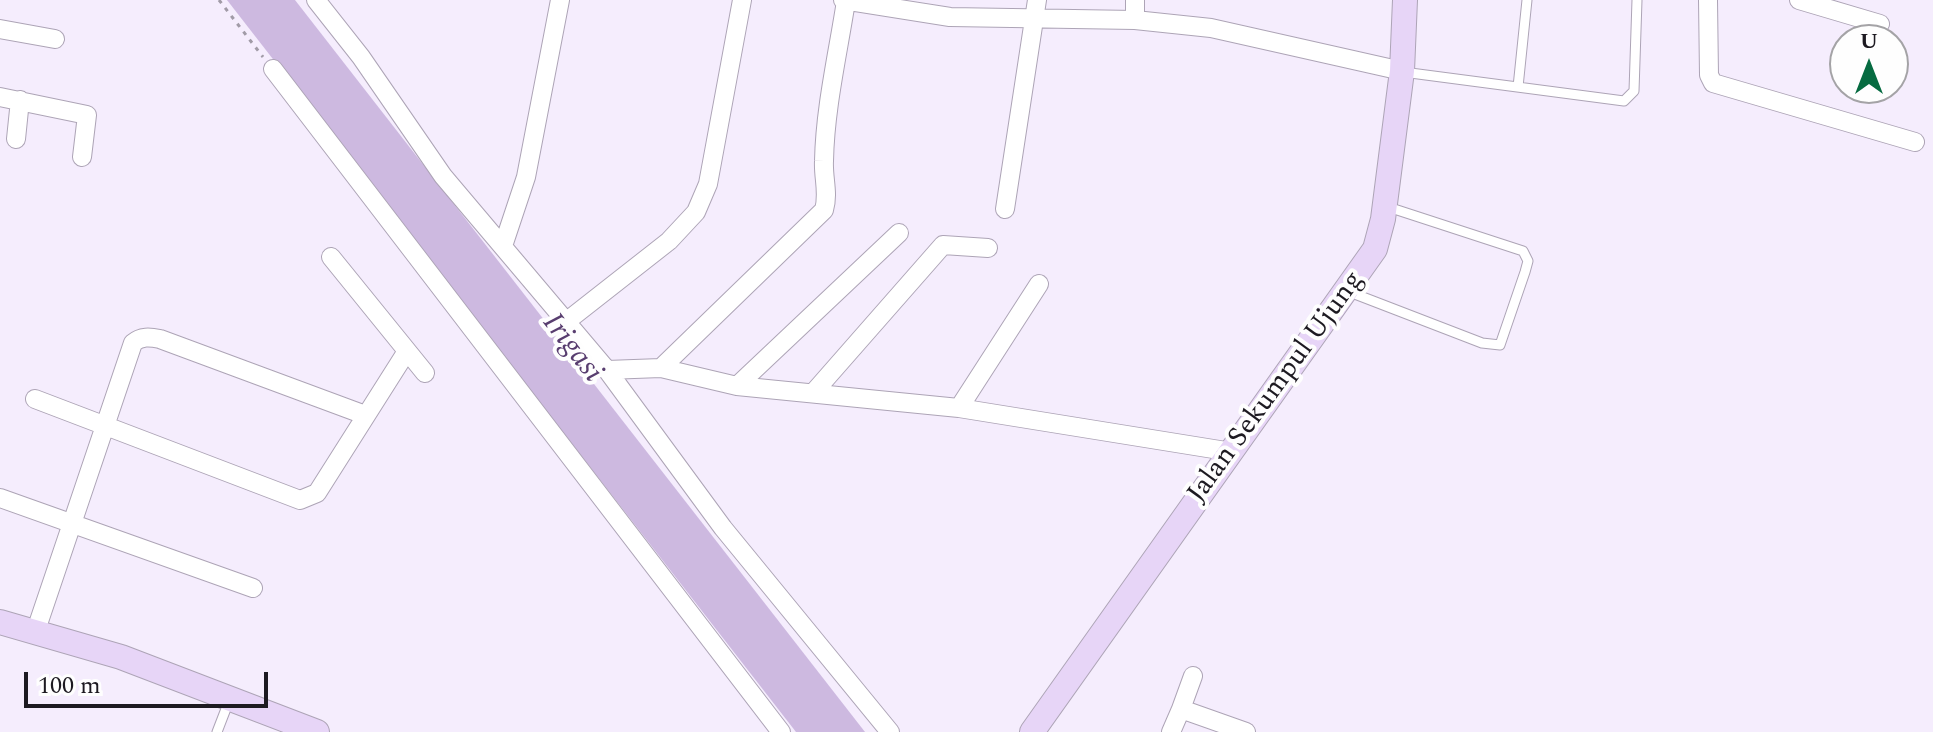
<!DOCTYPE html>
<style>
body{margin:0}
#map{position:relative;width:1933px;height:732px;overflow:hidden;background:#f5edfd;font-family:Spectral,serif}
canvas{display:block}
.north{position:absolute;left:1829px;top:24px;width:80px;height:80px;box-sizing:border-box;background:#fefefe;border:2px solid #a4a3a6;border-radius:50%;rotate:0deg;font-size:22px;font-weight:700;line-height:32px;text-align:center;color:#1d1a21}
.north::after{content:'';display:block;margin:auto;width:28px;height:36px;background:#066b41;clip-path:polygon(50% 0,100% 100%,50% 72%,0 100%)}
.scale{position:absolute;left:24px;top:672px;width:244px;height:36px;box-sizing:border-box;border:4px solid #1d1a21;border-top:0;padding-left:10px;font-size:24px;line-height:28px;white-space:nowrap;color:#1d1a21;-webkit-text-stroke:6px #fefefe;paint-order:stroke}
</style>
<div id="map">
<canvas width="1933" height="732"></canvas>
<div class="north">U</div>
<div class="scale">100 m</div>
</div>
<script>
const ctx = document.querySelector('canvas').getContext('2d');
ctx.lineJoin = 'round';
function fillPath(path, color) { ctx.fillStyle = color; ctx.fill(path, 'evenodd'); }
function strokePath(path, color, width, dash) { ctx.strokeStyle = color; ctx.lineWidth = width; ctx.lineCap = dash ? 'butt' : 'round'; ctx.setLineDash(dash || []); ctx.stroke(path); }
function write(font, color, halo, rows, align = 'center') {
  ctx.font = font + ' Spectral,serif'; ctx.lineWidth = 8; ctx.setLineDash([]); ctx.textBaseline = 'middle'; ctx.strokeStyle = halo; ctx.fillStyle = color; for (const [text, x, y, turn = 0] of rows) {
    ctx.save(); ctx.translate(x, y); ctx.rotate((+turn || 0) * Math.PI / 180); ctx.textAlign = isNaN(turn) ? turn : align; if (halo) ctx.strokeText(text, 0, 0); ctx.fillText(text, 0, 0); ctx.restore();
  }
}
fillPath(new Path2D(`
 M227,0h68l570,732h-69z`), '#cdb9e0');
const lane = new Path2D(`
 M1403,72l221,29 10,-10 3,-91
 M1518,87l9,-87
 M1347,291l135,52 18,2 25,-73 3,-11 -5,-10 -135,-44
 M217,732l12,-31`);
const street = new Path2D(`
 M316,0l45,57 82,119 164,194 116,158 167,204
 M843,0l107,17 185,3 76,8 191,43
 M1708,0l1,75 4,8 202,59
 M1799,0l81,24
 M1135,20v-20
 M0,29l55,10
 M273,69l508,663
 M0,97l87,18 -5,42
 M16,139l4,-39
 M1005,209l32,-209
 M503,246l23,-69 34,-177
 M331,257l94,116
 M567,321l102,-80 27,-29 12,-28 34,-184
 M661,368l163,-158c5,-17 -1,-32 0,-49 1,-53 14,-108 22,-160
 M607,370l54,-2 76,18 222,22 273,44
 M737,386l162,-153
 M814,392l129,-147 45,3
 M35,399l265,101 17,-7 90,-142
 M959,408l80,-124
 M0,498l253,90
 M35,633l98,-290c8,-7 17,-6 27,-4l205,76
 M1193,676l-12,33 65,23
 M1171,732l10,-23`);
const secondary = new Path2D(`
 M0,622l121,35 196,75
 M1032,732l343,-483 8,-30 19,-148 3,-71`);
strokePath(lane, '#ada4b6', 11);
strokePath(street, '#ada4b6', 20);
strokePath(secondary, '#ada4b6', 26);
strokePath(new Path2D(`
 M219,0l44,57`), '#a19ba7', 3, [4, 6]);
strokePath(lane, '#fff', 9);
strokePath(street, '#fff', 18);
strokePath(secondary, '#e7d5f7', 24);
write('28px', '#1d1a21', '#fefefe', [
 ["Jalan Sekumpul Ujung",1277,388,-54]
]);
write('italic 30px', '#583d6f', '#fefefe', [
 ["Irigasi",571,349,52]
]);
</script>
